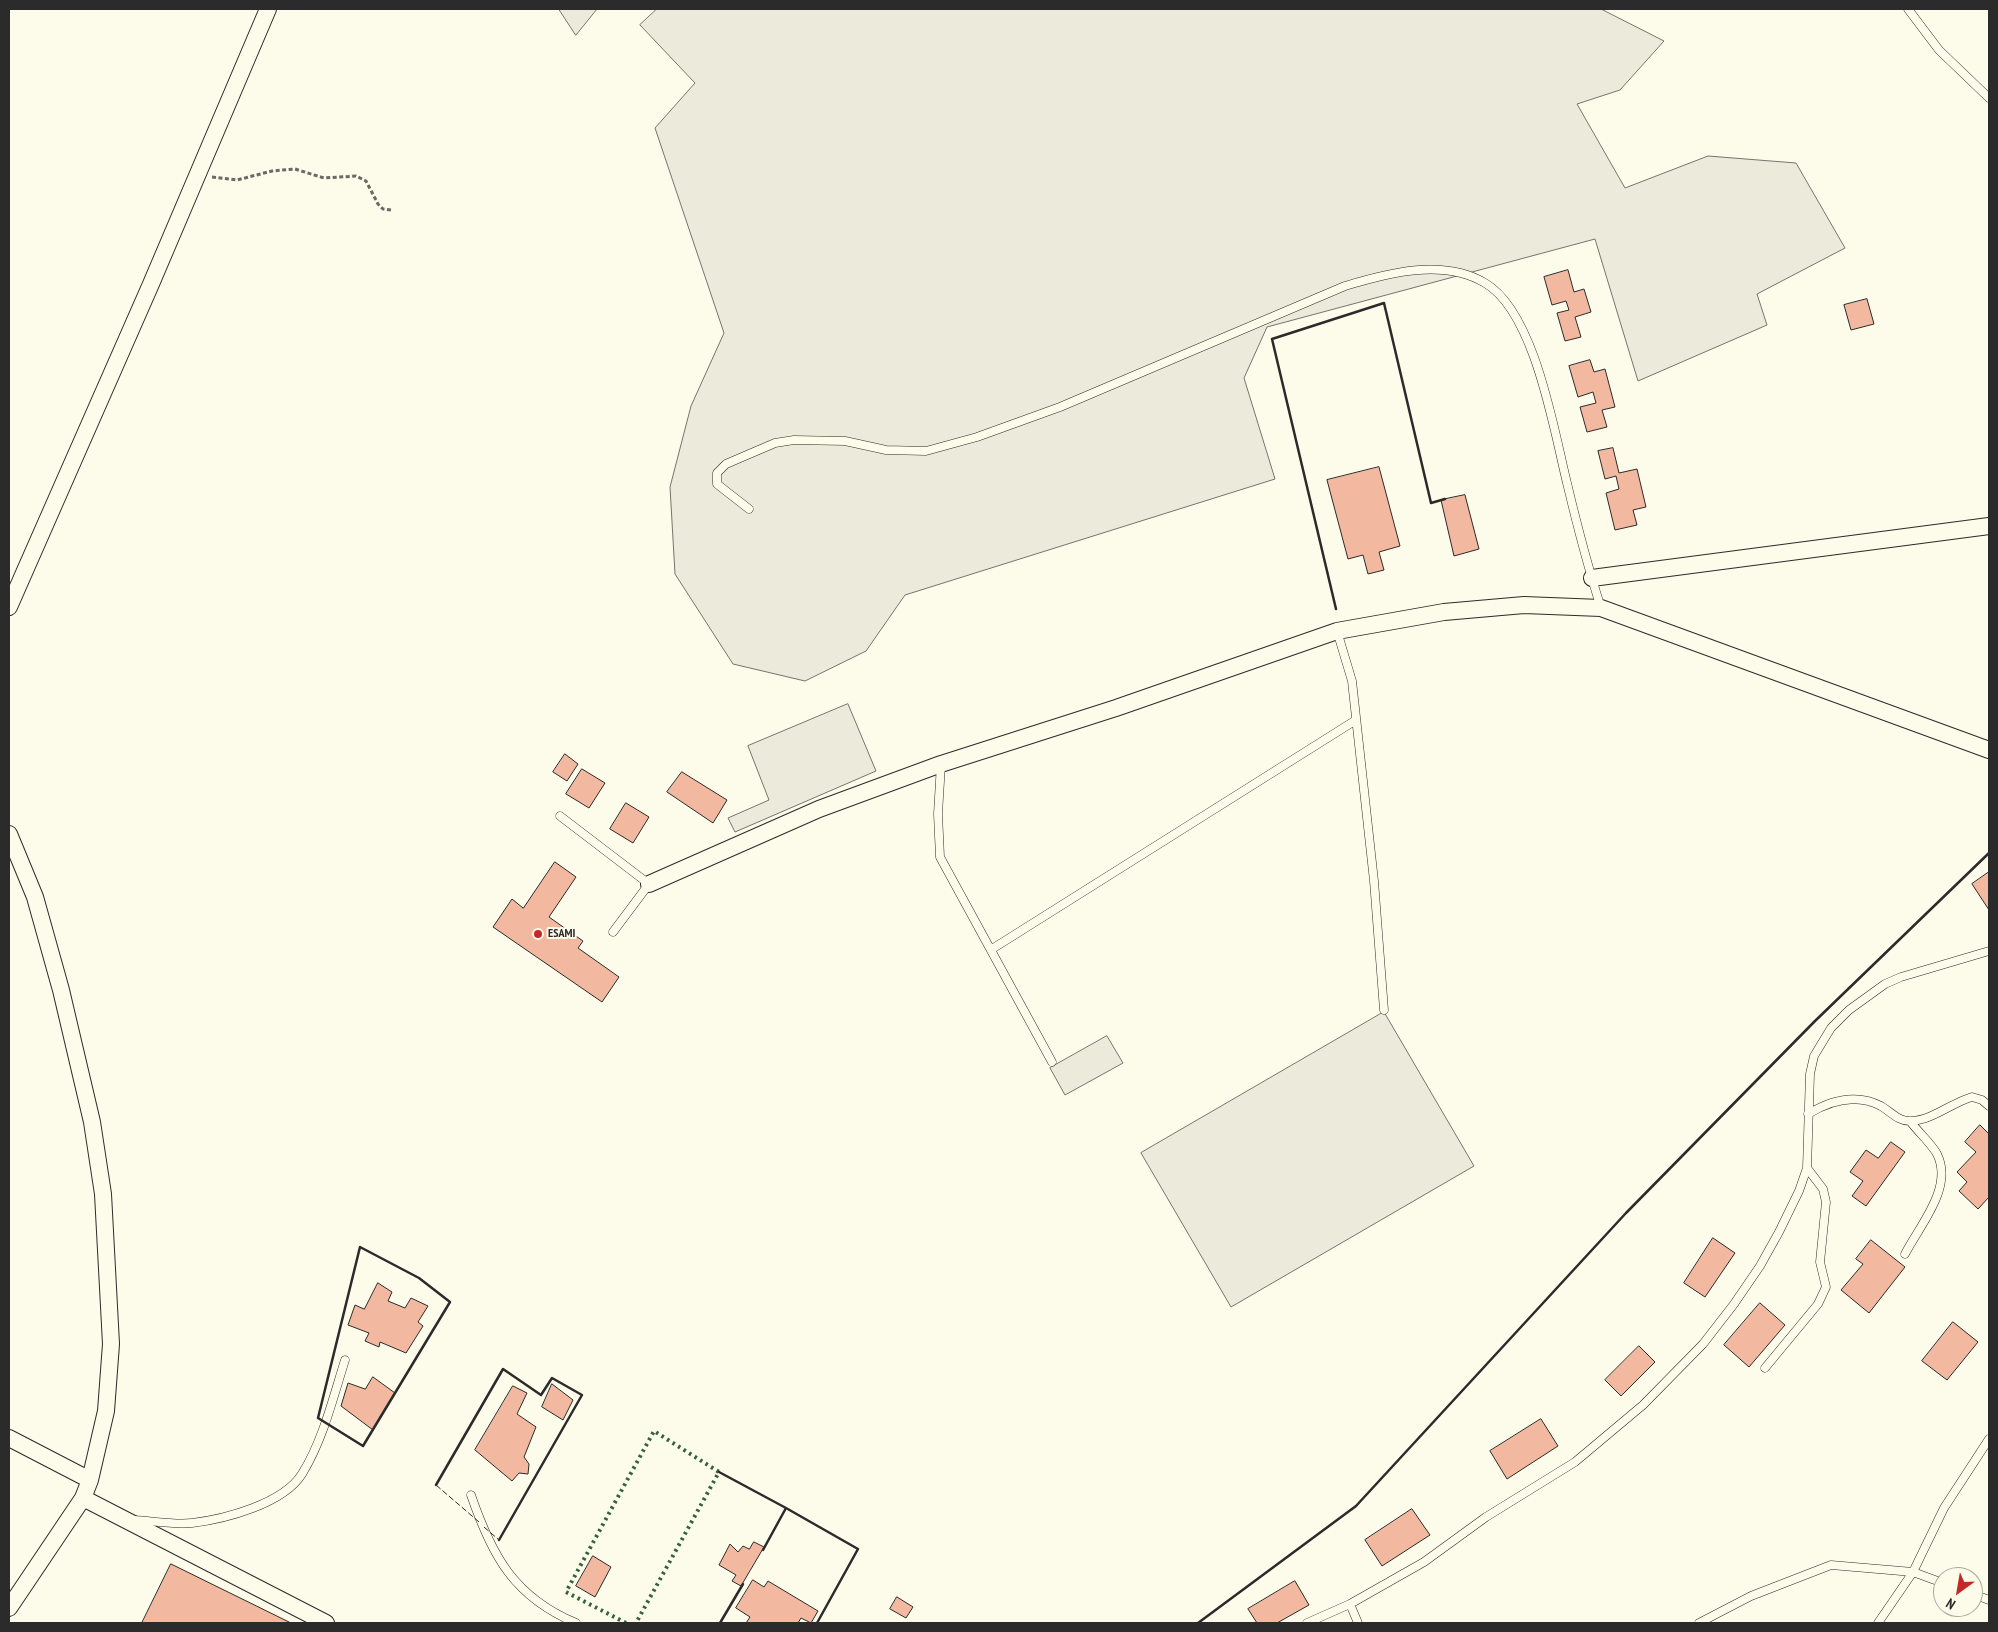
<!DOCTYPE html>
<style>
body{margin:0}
#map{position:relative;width:1998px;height:1632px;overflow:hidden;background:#fdfbea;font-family:"PT Sans Narrow",sans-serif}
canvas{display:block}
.frame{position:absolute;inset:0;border:10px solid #2b2b2b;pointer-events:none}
.north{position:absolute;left:1933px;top:1567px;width:50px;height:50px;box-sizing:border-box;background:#fdfbea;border:1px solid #a9a89e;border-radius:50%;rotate:212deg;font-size:14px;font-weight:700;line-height:20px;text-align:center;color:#2b2b2b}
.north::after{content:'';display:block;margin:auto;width:18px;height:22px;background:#c62828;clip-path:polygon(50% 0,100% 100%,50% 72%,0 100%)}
</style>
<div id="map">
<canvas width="1998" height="1632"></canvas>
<div class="frame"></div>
<div class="north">N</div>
</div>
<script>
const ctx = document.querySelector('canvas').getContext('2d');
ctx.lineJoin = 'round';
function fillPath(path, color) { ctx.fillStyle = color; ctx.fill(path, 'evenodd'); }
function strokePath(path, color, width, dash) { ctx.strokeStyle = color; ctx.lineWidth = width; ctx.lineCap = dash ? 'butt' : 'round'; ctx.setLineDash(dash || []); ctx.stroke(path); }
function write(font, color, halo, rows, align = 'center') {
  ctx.font = font + ' "PT Sans Narrow",sans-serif'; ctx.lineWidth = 4; ctx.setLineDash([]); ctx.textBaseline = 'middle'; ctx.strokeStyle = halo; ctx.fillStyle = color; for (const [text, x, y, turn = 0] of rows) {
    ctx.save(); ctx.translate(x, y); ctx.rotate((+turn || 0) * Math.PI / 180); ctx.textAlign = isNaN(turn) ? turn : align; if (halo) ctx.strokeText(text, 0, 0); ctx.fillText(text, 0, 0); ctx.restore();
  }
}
const green = new Path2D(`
 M559,9h38l-21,26z
 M657,9h944l63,32 -44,49 -43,14 48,84 83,-32 88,7 49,85 -88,46 10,31 -129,56 -43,-142 -328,88 -23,51 31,101 -370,116 -39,56 -61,30 -72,-17 -58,-90 -5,-87 21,-81 33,-73 -69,-205 40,-45 -55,-58z
 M1384,1012l90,154 -243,141 -90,-154z
 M1107,1036l16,27 -58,32 -15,-27z`);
fillPath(green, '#ecebdb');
strokePath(green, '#74746e', 1);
const parking = new Path2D(`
 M848,704l28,67 -141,61 -7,-14 41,-18 -21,-54z`);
fillPath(parking, '#eceadb');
strokePath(parking, '#74746e', 1);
const building = new Path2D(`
 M1568,270l6,22 10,-3 7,23 -16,5 6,20 -16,4 -8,-28 12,-3 -3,-9 -14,4 -8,-28z
 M1867,299l7,25 -23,6 -7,-25z
 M1590,360l4,12 11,-3 10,38 -13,3 5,17 -20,5 -7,-25 16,-4 -3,-11 -15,5 -9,-31z
 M1613,448l6,25 18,-4 9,38 -13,3 4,15 -22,5 -9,-37 13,-4 -3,-13 -11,3 -7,-28z
 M1379,467l21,79 -21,6 5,18 -16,4 -5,-19 -15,4 -21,-79z
 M1465,495l14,54 -25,7 -13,-56z
 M565,754l13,10 -11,17 -14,-9z
 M582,769l23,14 -16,25 -23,-14z
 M682,772l45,28 -14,23 -46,-31z
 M626,803l23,14 -16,26 -23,-14z
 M555,862l21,15 -27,40 34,24 -5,7 41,29 -17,25 -109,-75 19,-28 11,9z
 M1989,872v38l-17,-26z
 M1980,1125l9,9v63l-11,12 -19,-18 8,-9 -10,-10 19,-20 -11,-10z
 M1891,1142l14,10 -39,54 -14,-10 11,-15 -13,-9 16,-22 12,8z
 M1713,1238l22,15 -30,44 -21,-14z
 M1871,1240l34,27 -36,46 -28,-23 22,-26 -7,-5z
 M378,1283l14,9 -4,9 17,7 6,-10 17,8 -10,16 5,4 -17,27 -26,-11 -1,5 -14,-6 4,-8 -21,-8 7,-20 9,4z
 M1760,1303l25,22 -36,42 -25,-22z
 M1953,1322l25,20 -31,38 -25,-19z
 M1639,1346l16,16 -34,34 -16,-16z
 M373,1377l22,16 -22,37 -32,-24 7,-23 17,6z
 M552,1384l21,16 -10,20 -21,-13z
 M513,1386l14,7 -10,21 19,13 -12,30 5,7 -1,10 -9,-1 -7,8 -37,-31z
 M1541,1419l17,27 -51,33 -17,-28z
 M1412,1509l18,26 -48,31 -17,-26z
 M754,1542l10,5 -23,39 -9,-5 4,-6 -17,-10 11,-21 8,8 5,-6 6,3z
 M593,1556l18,11 -16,30 -19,-11z
 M171,1564l120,59h-149z
 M753,1580l11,7 4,-6 50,30 -7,12 -10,-5 -3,5h-52l4,-6 -14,-9z
 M1295,1581l14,24 -32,18h-20l-9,-14z
 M897,1597l16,10 -7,11 -16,-9z`);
fillPath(building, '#f2b8a0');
strokePath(building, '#2b2b2b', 1);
const lane = new Path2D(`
 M1908,9l31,41 50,48
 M749,509l-32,-25v-11l9,-9 49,-21 19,-3 51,1 41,9 40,1 51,-14 83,-30 285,-121c43,-13 98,-28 140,-3 50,29 69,148 82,200 10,42 21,84 34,125
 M1337,631l15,50 22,200 10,129
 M941,764l-3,50 2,43 112,205
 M560,816l89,68 -36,48
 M992,949l364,-229
 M1808,1114c23,-14 48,-21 73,-8 10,6 18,16 30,15 22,-1 40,-18 61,-24l10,3 7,6
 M1905,1254c14,-28 49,-66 32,-100 -6,-11 -19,-22 -27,-33
 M1765,1368l53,-64 8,-17 -6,-25 6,-60 -3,-13 -16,-21
 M471,1495c21,61 43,102 105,128
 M134,1520c19,1 40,5 58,3 33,-4 91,-19 110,-49 21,-34 31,-76 43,-114
 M1973,1594l16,6
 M1350,1604l8,19
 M1307,1623l43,-19 74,-42 62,-45 89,-55 68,-57 60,-61 31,-40 26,-38 19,-34 20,-41 8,-23 3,-94 4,-18 17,-28 18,-18 36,-26 16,-7 88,-26
 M1699,1623l52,-27 80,-31 82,7 30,11
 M1878,1623l35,-51 31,-64 45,-69`);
const street = new Path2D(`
 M1592,578l397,-52
 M9,607l142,-323 117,-275
 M9,834l26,63 26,93 31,132 11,72 8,150 -5,67 -16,69 -7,18 -74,110
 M649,884l170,-75 122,-45 175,-56 221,-77 107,-19 80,-7 77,3 388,142
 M9,1438l81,42
 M83,1498l243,125`);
strokePath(lane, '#2b2b2b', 9);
strokePath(street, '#2b2b2b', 18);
strokePath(new Path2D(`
 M212,177l25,3 35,-9 23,-2 29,9 32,-2 10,5 12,23 5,5 8,1`), '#6a6964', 3, [4, 2.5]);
strokePath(lane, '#fdfbea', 8);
strokePath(street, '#fdfbea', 16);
strokePath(new Path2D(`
 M626,1623l-60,-31 88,-161 65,41 -83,151`), '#34623c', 4, [2.5, 4]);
strokePath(new Path2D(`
 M436,1485l43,37
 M484,1527l15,13`), '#2b2b2b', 1, [6, 2.5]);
strokePath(new Path2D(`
 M1336,609l-64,-270 112,-36 47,200 14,-4
 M360,1247l59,31 31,24 -87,144 -45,-28z
 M719,1472l67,36
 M436,1485l67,-116 38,26 11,-17 30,17 -83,145
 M763,1550l23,-42 72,41 -41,74
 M720,1623l23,-39
 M1198,1623l158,-117 270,-293 189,-192 174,-168`), '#2b2b2b', 2.5);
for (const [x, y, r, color] of [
 [538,934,5,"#c62828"]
]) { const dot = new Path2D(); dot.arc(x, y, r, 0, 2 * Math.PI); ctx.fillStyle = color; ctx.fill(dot); strokePath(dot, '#fdfbea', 2); }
write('bold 12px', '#2b2b2b', '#fdfbea', [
 ["ESAMI",548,934]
], 'left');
</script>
